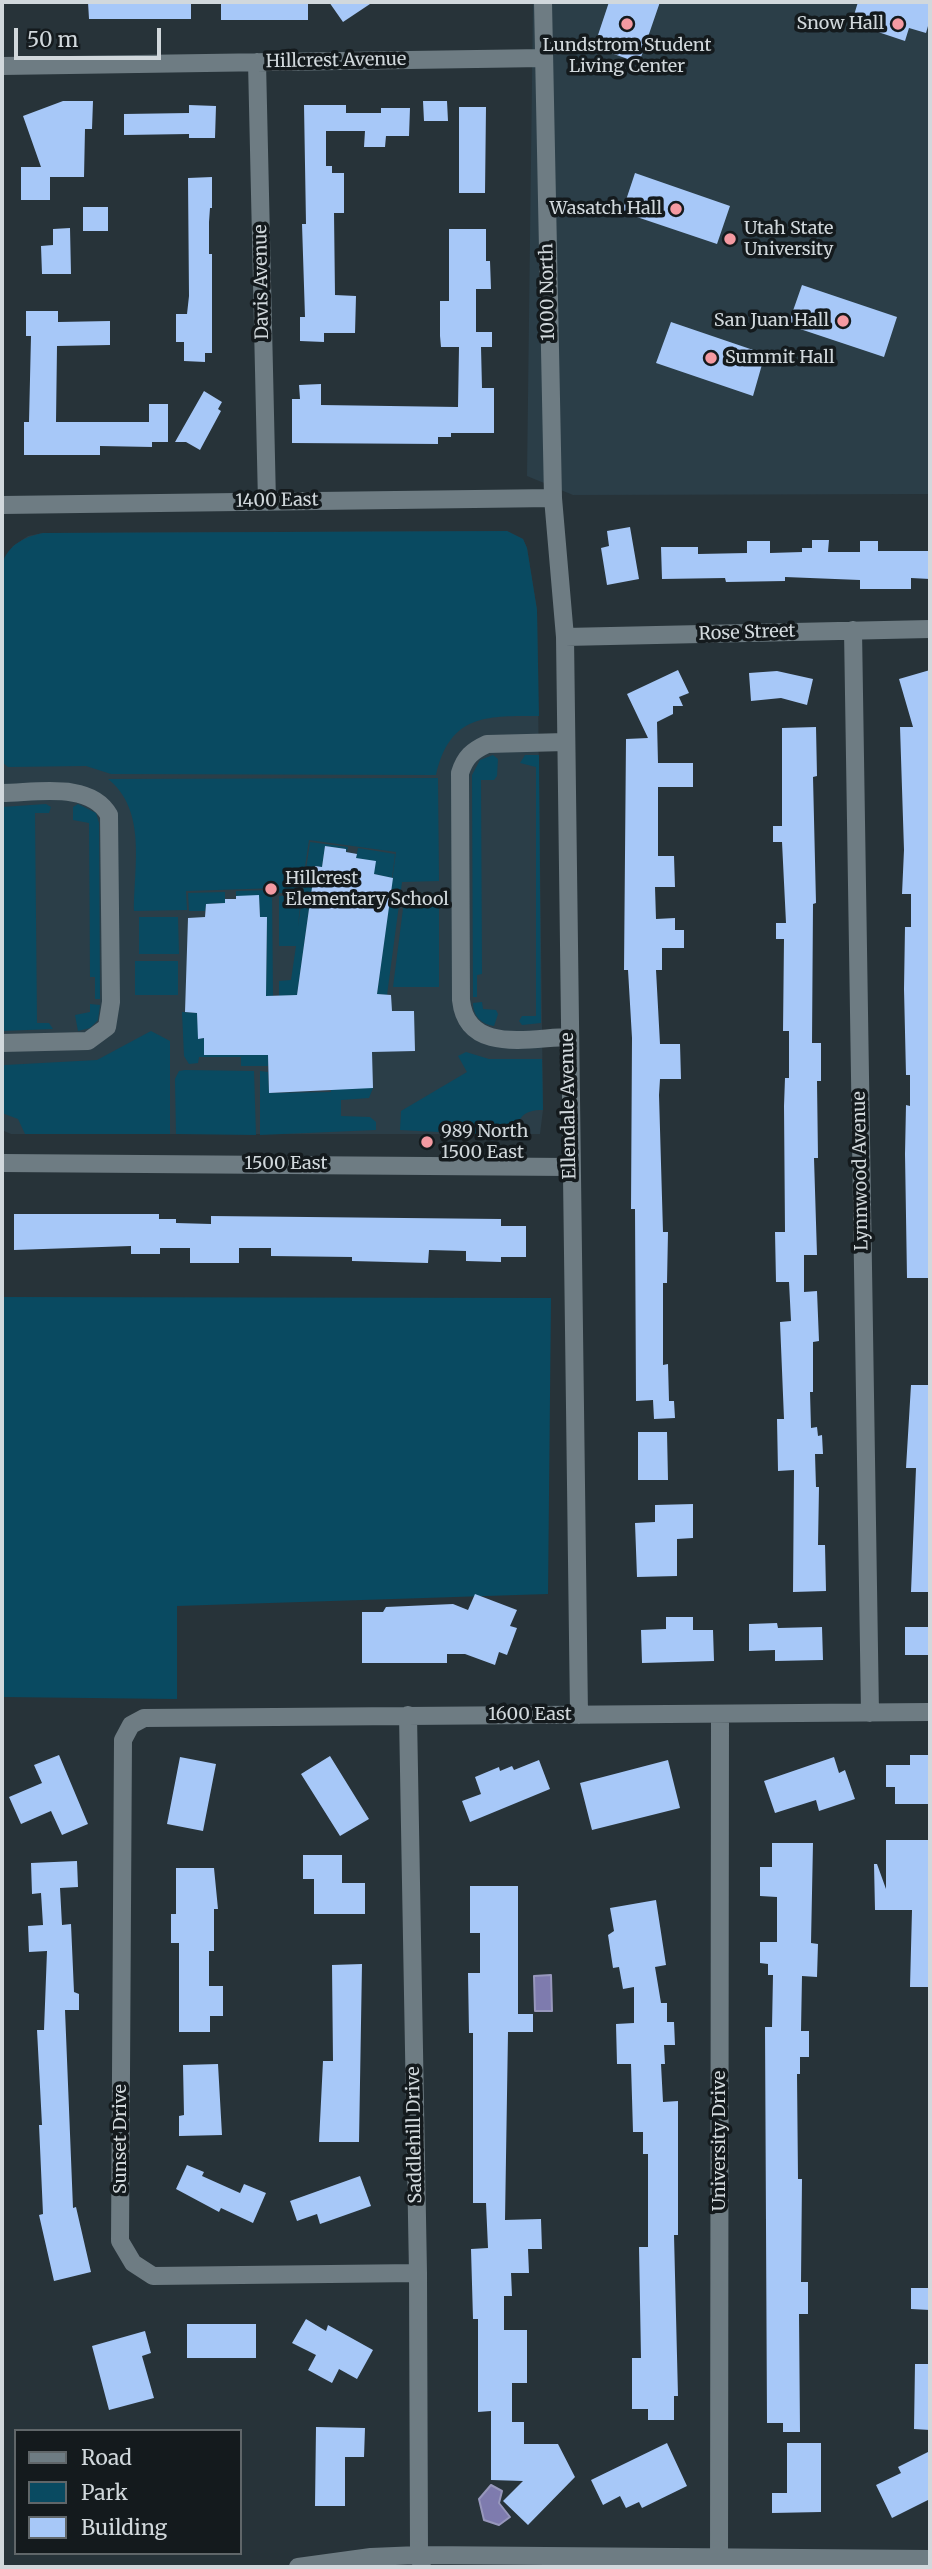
<!DOCTYPE html>
<style>
body{margin:0}
#map{position:relative;width:932px;height:2569px;overflow:hidden;background:#273339;font-family:Merriweather,serif}
canvas{display:block}
.frame{position:absolute;inset:0;border:4px solid #d1d8dc;pointer-events:none}
.legend{position:absolute;left:14px;top:2429px;width:228px;height:126px;box-sizing:border-box;background:#141a1d;border:2px solid #606669;margin:0;padding:9px 12px;list-style:none;font-size:21px;color:#d1d8dc}
.legend li{display:flex;align-items:center;gap:14px;height:35px}
.legend b{width:35px;border:2px solid #606669}
.scale{position:absolute;left:14px;top:28px;width:147px;height:32px;box-sizing:border-box;border:4px solid #d1d8dc;border-top:0;padding-left:9px;font-size:21px;line-height:24px;white-space:nowrap;color:#d1d8dc;-webkit-text-stroke:5px #141a1d;paint-order:stroke}
</style>
<div id="map">
<canvas width="932" height="2569"></canvas>
<div class="frame"></div>
<ul class="legend">
<li><b style="height:9px;background:#6e7c83"></b>Road</li>
<li><b style="height:19px;background:#094a61"></b>Park</li>
<li><b style="height:19px;background:#a7c8f8"></b>Building</li>
</ul>
<div class="scale">50 m</div>
</div>
<script>
const ctx = document.querySelector('canvas').getContext('2d');
ctx.lineJoin = 'round';
function fillPath(path, color) { ctx.fillStyle = color; ctx.fill(path, 'evenodd'); }
function strokePath(path, color, width, dash) { ctx.strokeStyle = color; ctx.lineWidth = width; ctx.lineCap = dash ? 'butt' : 'round'; ctx.setLineDash(dash || []); ctx.stroke(path); }
function write(font, color, halo, rows, align = 'center') {
  ctx.font = font + ' Merriweather,serif'; ctx.lineWidth = 7; ctx.setLineDash([]); ctx.textBaseline = 'middle'; ctx.strokeStyle = halo; ctx.fillStyle = color; for (const [text, x, y, turn = 0] of rows) {
    ctx.save(); ctx.translate(x, y); ctx.rotate((+turn || 0) * Math.PI / 180); ctx.textAlign = isNaN(turn) ? turn : align; if (halo) ctx.strokeText(text, 0, 0); ctx.fillText(text, 0, 0); ctx.restore();
  }
}
fillPath(new Path2D(`
 M533,2h397v492l-357,1 -46,-19z
 M507,531l16,8 4,9 10,62 6,500 -3,24h-529l-7,-3 -2,-567 11,-18 15,-10 15,-3z`), '#2b3e48');
fillPath(new Path2D(`
 M507,531l16,8 4,9 10,62 2,106c-53,0 -89,-2 -103,59l-325,-1 -25,-8 -78,1 -6,-5v-198c6,-19 22,-27 41,-31z
 M493,755l5,4 -1,17 -3,4h-13l1,194 -5,1v22h-4l-1,-222 8,-15z
 M525,755h14l2,268 -19,2 -3,-4 3,-5h14v-249l-16,-4z
 M438,778l1,103 -37,1 -15,113 -10,-1 19,-142 -87,-12 -8,53h-22l-1,-5 -92,3 1,19 -53,1c0,-45 13,-101 -26,-132z
 M46,804l5,3 -2,6h-14l2,210h12l4,6 -51,2v-224z
 M78,804l18,9 3,10 1,176h-5v-22h-5l-1,-154 -16,-3v-13z
 M310,842l38,5 -1,5 -1,-3 -21,-3 -3,21 -7,-1 -18,129 -18,1v-15l12,-1 5,-34h-17v-50l22,-1 -3,31z
 M358,848l37,6 -3,24 -18,-4 -18,-16z
 M272,890l1,106h-7l1,-78 -7,-1 -1,-21h-23v-5z
 M225,892v11l-19,1 -1,7h-16l-1,-18z
 M405,893h34v94h-46z
 M139,917h39l1,37h-40z
 M178,961v34h-43v-34z
 M482,1002l1,7 13,1 2,4 -4,12c-13,-2 -21,-10 -21,-23z
 M90,1004l10,1 -2,15 -8,8 -12,3 -3,-16 15,-3z
 M182,1012l15,1 2,26 5,-1v17h64v11h-27v-9h-42l-1,6 -9,1 -5,-8z
 M151,1031l19,10v93h-145l-7,-15 -16,-6v-46l3,-2 92,-5z
 M466,1052l23,7h53l1,51c-20,0 -25,7 -28,26l-115,-6 1,-19 66,-39 -9,-16z
 M185,1070l69,1 2,64 -80,-1 -1,-55 4,-8z
 M260,1071l8,1 1,21 62,-1v-13l42,9 -4,10 -28,2v16l29,1 6,5v8l-116,5z
 M2,1297l549,1 -3,296 -371,12v93l-175,-2z`), '#094a61');
const water = new Path2D(`
 M551,1975l1,36h-17l-1,-35z
 M491,2485l11,6 -3,12 11,14 -11,8 -15,-5 -5,-21z`);
fillPath(water, '#7e7bae');
strokePath(water, '#9797bc', 2);
fillPath(new Path2D(`
 M88,2h103v17h-102z
 M221,2h87v18h-87z
 M329,2h44l-30,20z
 M609,2h51l-21,61 -45,-16z
 M858,2h72v17l-4,14 -17,-5 -4,13 -39,-13 3,-8 -15,-5z
 M63,101h30l-1,28h-7l-1,48h-34v23h-29v-33h20l-18,-51z
 M423,101h24l1,20h-24z
 M189,105l27,1 -1,32h-26v-4l-65,1v-21l65,-1z
 M304,105h42v8h35v-5h29l-1,28h-23l-1,11h-21l1,-16h-39v35h6v7h12v40h-10l1,82 21,1 -1,37h-31v9l-24,-1v-24h5l-3,-93h4z
 M459,107h27l-1,86h-26z
 M635,173l95,33 -13,38 -95,-32z
 M212,177v31h-2l-1,14v32h3v99h-7v9l-21,-1v-19h-8v-28h11l2,-18 -1,-118z
 M83,207h25v24h-25z
 M70,228l1,46h-29l-1,-28 12,-1v-16z
 M449,229h37v32h4l1,28h-15v43h16v15h-11l1,41h12v45h-43v4h-13v7l-146,-1v-44h8l-1,-14 22,-1v21l137,2 1,-60h-18l-1,-11v-35h9z
 M802,285l95,32 -13,40 -96,-32z
 M26,311h32v11l52,-1v24l-53,1 -1,76h93v-18h19v38h-16v5l-52,-1v9h-76v-33h5l2,-86h-5z
 M671,322l94,32 -12,42 -97,-33z
 M204,391l18,11 -4,7 3,2 -21,39 -14,-8h-11z
 M630,527l9,52 -32,6 -6,-37 8,-2 -2,-15z
 M812,540h17l-1,12h32v-11h18v10h52v28l-19,-1v11h-51v-9l-75,-3v4l-59,1 -1,-4 -63,1 -1,-32h37v7l49,-1v-12h23v12l32,-1v-4h10z
 M678,670l11,23 -10,4 4,9h-10v8l-16,8 1,41h35v24h-35v69h16l1,31h-20l1,32 19,-1v12h9v18h-22v22h-6l4,74h20l1,35h-21l-1,16 4,137h5l-1,51h-4v82l5,-1 1,37h5l1,17 -21,1 -1,-19 -17,1 -1,-192h-4l1,-171 -4,-68h-4l2,-231 22,-1 -21,-44z
 M930,670v608h-23l-2,-124 1,-49 4,1v-31h-4l-2,-86 1,-62h6v-33h-9l2,-44 -4,-123h13l-14,-48z
 M777,671l36,8 -6,26 -26,-7 -30,3 -2,-28z
 M816,727l1,49 -4,1 3,126 -3,1 -1,139h9v38h-4l1,77h-4l3,97h-13v37l13,-1 2,50 -6,1v50h-3l1,36 6,-1 1,9 4,-1 1,19h-8l1,33h3l-1,58h7l1,46 -33,1 1,-122 -16,1 -1,-52h7l-4,-97 11,-1 -2,-39h-13l-1,-50h10l-1,-126 1,-28h4v-47h-6l1,-92h-8v-16h10l-4,-81h-9v-16h9v-98z
 M325,846l21,3v3l11,2 -1,4 20,3 -2,13 19,4 -16,116 14,1 1,16h22l1,40 -43,1 1,36 -104,5 -1,-38h-64v-17l-6,1 -1,-26 -12,-1 3,-94 17,-1 1,-13 19,-1v-4h11v-3l23,-1 1,22h7l-1,79 31,-1 18,-129 7,1z
 M14,1214h145v5h17v4l35,1v-8l290,3v7h25v31h-25v5l-35,-1v-10l-37,-1 -1,13 -76,-2v-4l-81,-1v-8h-32v15h-49v-15h-30v6h-29v-8l-117,4z
 M911,1385h19v207h-19l5,-124h-10z
 M638,1432h29l1,48h-30z
 M693,1504v34l-16,1v37l-40,1 -2,-54 20,-1v-17z
 M475,1594l42,16 -7,16 7,2 -10,27 -8,-3 -4,13 -30,-11h-18v9h-85v-51h21l3,-5 67,-3 15,6z
 M666,1617h27v13h20l1,31 -72,2 -1,-33 25,-1z
 M777,1623l1,5 44,-1 1,33 -48,1v-11l-26,1v-27z
 M905,1627h25v28h-25z
 M59,1755l29,69 -26,11 -11,-24 -30,13 -12,-27 33,-14 -8,-18z
 M910,1755h20v49h-35v-17h-9v-22h24z
 M330,1756l39,63 -29,17 -39,-62z
 M180,1757l36,7 -13,67 -36,-7z
 M834,1757l5,16 6,-3 10,29 -36,12 -3,-11 -41,13 -11,-32z
 M539,1760l11,29 -80,33 -8,-21 19,-7 -6,-17 24,-10 1,4 12,-5 2,4z
 M668,1760l12,48 -88,22 -12,-47z
 M886,1840h44v147h-20l2,-77h-37l-1,-46h3l9,25z
 M772,1843h41l-2,100 7,1 -1,33 -15,-1 -1,55h8v26h-9v17h-3l1,105h4l-1,103h7v32h-9l1,118h-17v-9h-16l-2,-396h7l1,-52h-5v-11l-8,-1v-21h17v-45l-17,-1v-29h12z
 M303,1855h39v28h23v31h-51v-35h-11z
 M77,1861l1,26 -18,1 2,37 9,-1 3,68 5,2v16h-14l8,198 3,-1 15,65 -37,9 -15,-66 4,-1 -4,-89h3l-5,-95h7l3,-79 -18,1 -1,-26 15,-1 -2,-32 -9,1 -1,-31z
 M176,1868h38l4,41h-4v42h-5v35h14v30h-13v16h-31v-89h-8v-29h5z
 M470,1886h48v128h15v18h-25l-3,188 36,-1 1,30h-14l1,24h-18l1,23h-8v34h23v53h-15v39h12v22h34l17,33 -47,48 -25,-24 20,-20 -32,-1v-69l-13,1v-93h-5l-2,-70 17,-1 -2,-45h-13v-170h-4l-1,-60h12v-40h-10z
 M656,1900l10,65 -11,2 6,36h6v19h7l1,23h-11l1,19h-4l2,38 15,-1v134h-4l4,161h-4v24h-26v-11h-16v-51h9l-2,-111h9v-93h-5v-22h-10l-2,-68h-14l-1,-40 18,-1v-36l-11,2 -4,-22 -6,1 -5,-33 6,-4 -4,-23z
 M362,1964l-3,178h-40l4,-81h10l-1,-96z
 M218,2064l4,71 -43,1v-20l5,-1 -1,-50z
 M187,2165l17,7 -2,4 38,17 4,-9 22,9 -13,30 -32,-15 -2,4 -43,-23z
 M360,2176l11,30 -51,18 -3,-10 -20,7 -7,-20z
 M911,2288h19v22l-19,-1z
 M306,2319l20,12 2,-6 45,25 -16,29 -18,-10 -7,14 -24,-13 8,-15 -24,-12z
 M187,2324h69v34h-69z
 M145,2331l6,22 -9,3 12,42 -45,12 -17,-64z
 M915,2364h15v66l-16,-1z
 M316,2427l49,1 -1,29h-19v49h-30z
 M667,2443l20,43 -45,22 -3,-6 -13,6 -6,-12 -17,9 -12,-25z
 M787,2443h34v69l-49,1v-20h15z
 M930,2451v48l-38,19 -16,-33 25,-12 -3,-6z`), '#a7c8f8');
strokePath(new Path2D(`
 M543,2l10,496 12,139 14,1078
 M257,62l10,440
 M2,66l542,-8
 M2,505l551,-7
 M853,630l17,1083
 M565,637l365,-8
 M566,742l-79,2c-15,7 -22,13 -27,29l1,227c6,54 67,38 107,37
 M2,793c33,0 88,-12 107,22l2,187 -4,25 -19,14 -86,2
 M2,1163l567,4
 M408,1715l10,558 1,282 3,12
 M418,2273l-265,3 -20,-13 -13,-22 3,-501 8,-15 13,-7 786,-6
 M298,2567l73,-10 48,-2 511,4
 M719,2567l1,-853`), '#6e7c83', 18);
for (const [x, y, r, color] of [
 [627,24,7,"#f49aa2"],
 [898,24,7,"#f49aa2"],
 [676,209,7,"#f49aa2"],
 [730,239,7,"#f49aa2"],
 [843,321,7,"#f49aa2"],
 [711,358,7,"#f49aa2"],
 [271,889,7,"#f49aa2"],
 [427,1142,7,"#f49aa2"]
]) { const dot = new Path2D(); dot.arc(x, y, r, 0, 2 * Math.PI); ctx.fillStyle = color; ctx.fill(dot); strokePath(dot, '#141a1d', 2.5); }
write('18px', '#d1d8dc', '#141a1d', [
 ["Snow Hall",884,24,"right"],
 ["Lundstrom Student",627,46,"center"],
 ["Living Center",627,67,"center"],
 ["Wasatch Hall",662,209,"right"],
 ["Utah State",744,229],
 ["University",744,250],
 ["San Juan Hall",829,321,"right"],
 ["Summit Hall",725,358],
 ["Hillcrest",285,879],
 ["Elementary School",285,900],
 ["989 North",441,1132],
 ["1500 East",441,1153]
], 'left');
write('18px', '#d1d8dc', '#141a1d', [
 ["Hillcrest Avenue",336,61,-1],
 ["Davis Avenue",262,282,-91],
 ["1000 North",548,292,-91],
 ["1400 East",277,501,-1],
 ["Rose Street",747,633,-2],
 ["Ellendale Avenue",569,1106,-91],
 ["1500 East",286,1164],
 ["Lynnwood Avenue",861,1171,-91],
 ["1600 East",530,1715],
 ["Saddlehill Drive",415,2135,-91],
 ["Sunset Drive",121,2139,-90],
 ["University Drive",720,2141,-90]
]);
</script>
